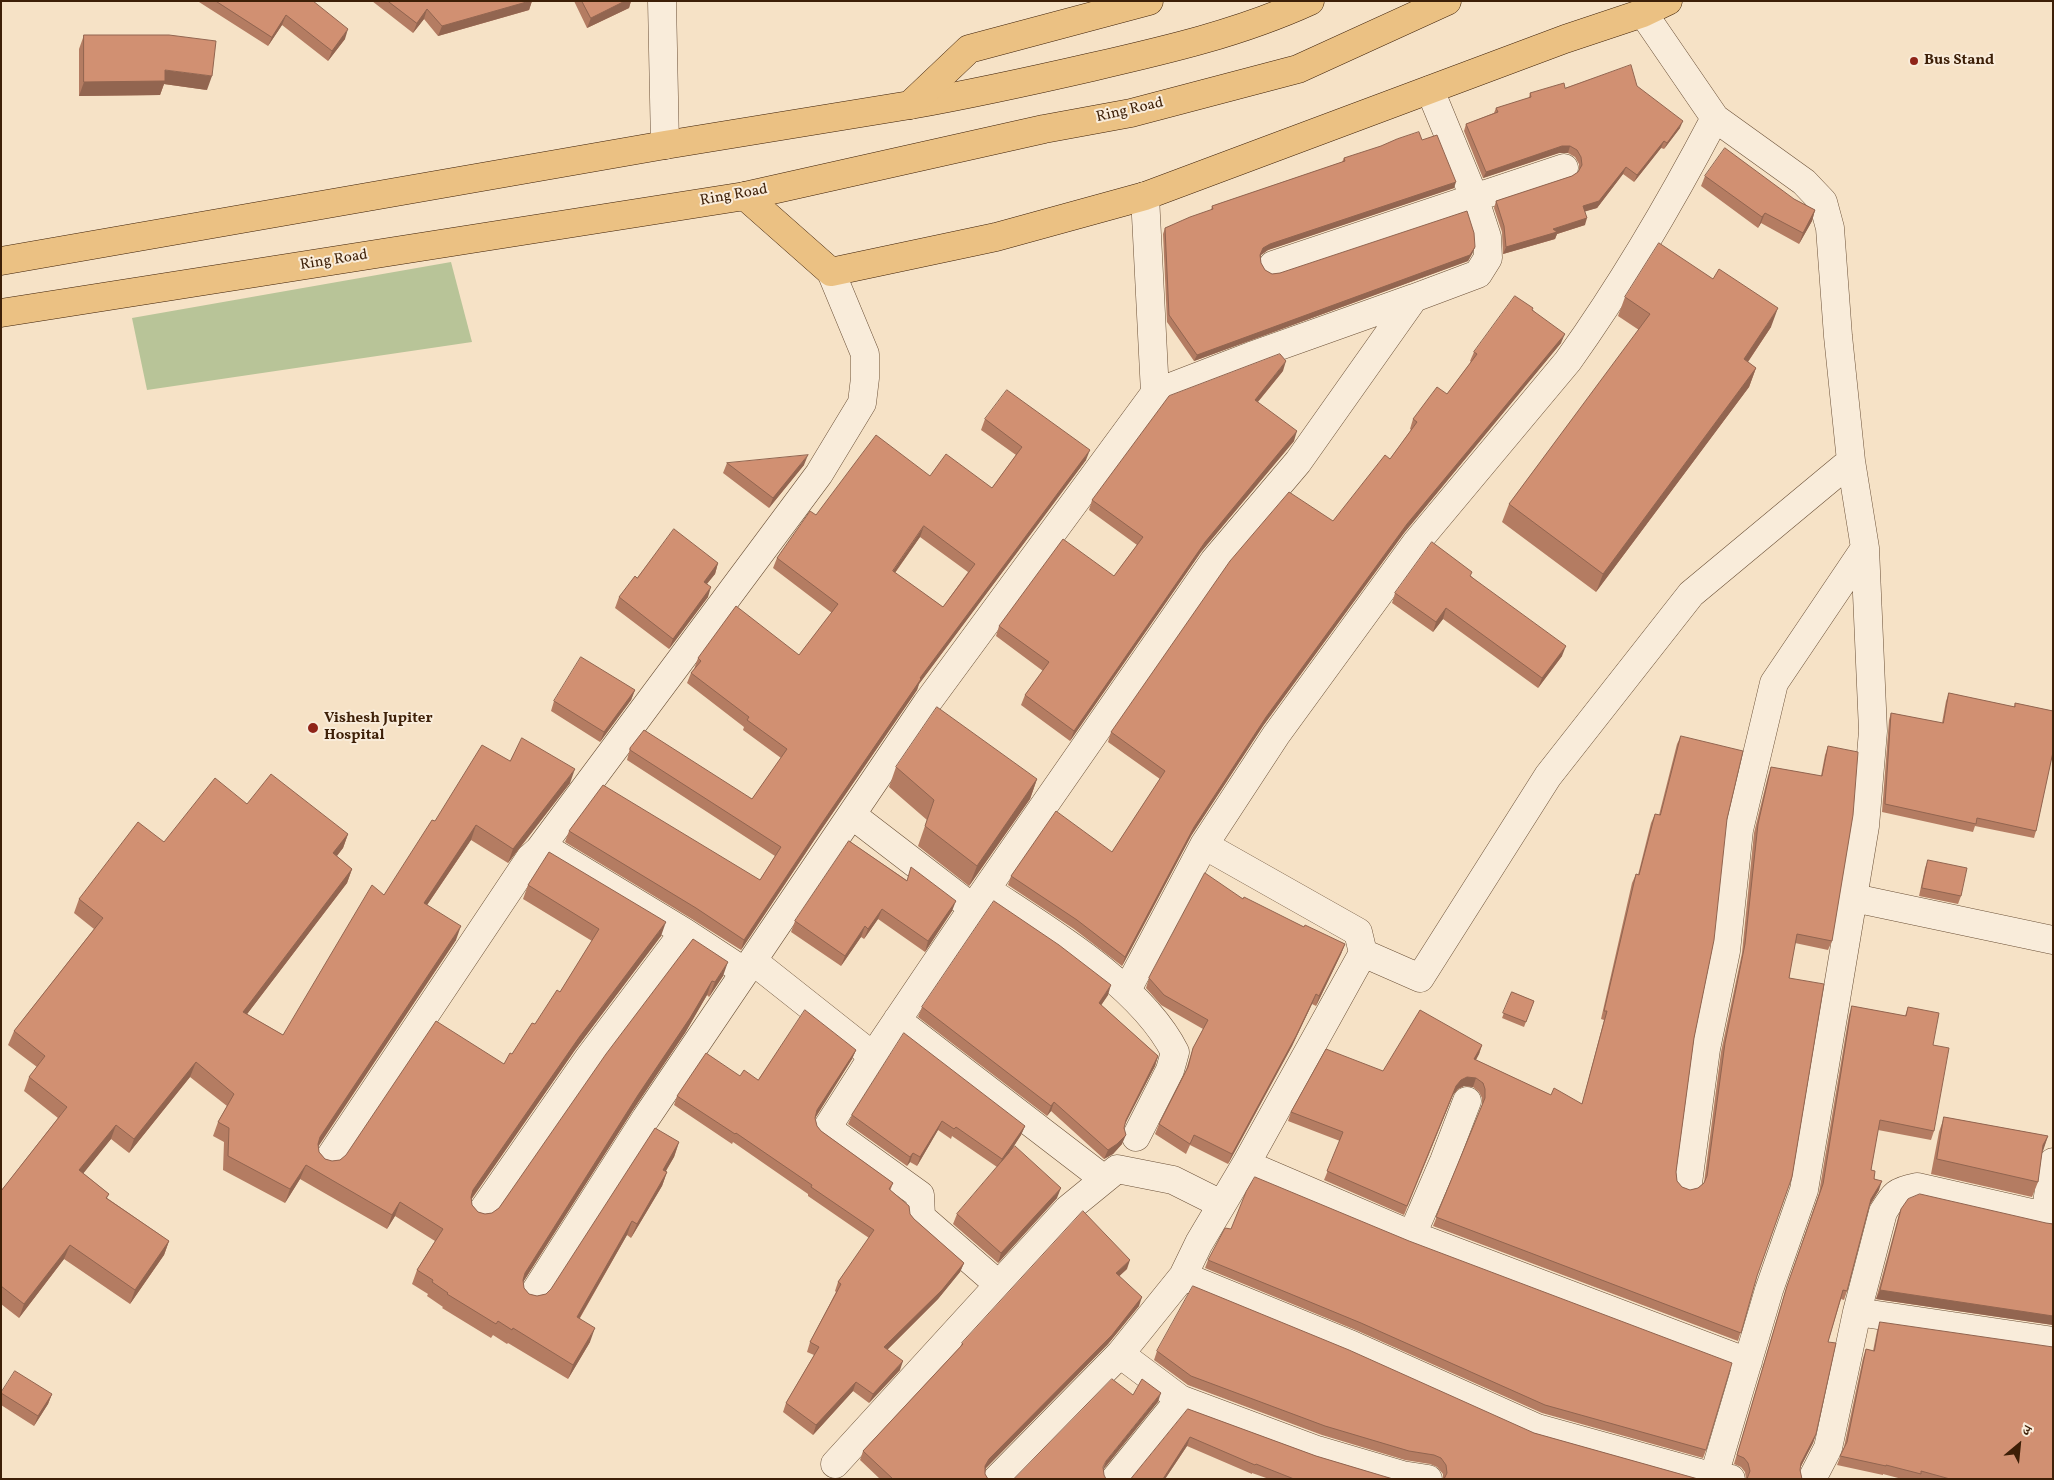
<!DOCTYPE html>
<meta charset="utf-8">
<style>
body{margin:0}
#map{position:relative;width:2054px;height:1480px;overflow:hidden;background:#f6e2c6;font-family:Vollkorn,"Noto Serif Devanagari",serif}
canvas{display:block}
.frame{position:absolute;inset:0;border:2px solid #3d1f07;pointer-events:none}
.north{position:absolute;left:1994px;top:1420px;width:50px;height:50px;-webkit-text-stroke:4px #f9ecda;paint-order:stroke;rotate:28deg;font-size:14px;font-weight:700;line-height:20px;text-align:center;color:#3d1f07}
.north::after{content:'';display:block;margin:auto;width:18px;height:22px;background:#3d1f07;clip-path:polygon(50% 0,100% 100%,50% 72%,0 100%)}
</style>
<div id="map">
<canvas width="2054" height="1480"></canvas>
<div class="frame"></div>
<div class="north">उ</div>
</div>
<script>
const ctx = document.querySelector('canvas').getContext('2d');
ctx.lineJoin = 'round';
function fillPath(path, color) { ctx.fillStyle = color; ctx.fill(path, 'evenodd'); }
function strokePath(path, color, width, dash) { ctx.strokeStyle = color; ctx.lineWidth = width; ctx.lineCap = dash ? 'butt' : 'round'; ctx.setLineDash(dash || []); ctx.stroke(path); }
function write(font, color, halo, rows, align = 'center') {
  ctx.font = font + ' Vollkorn,serif'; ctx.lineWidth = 4; ctx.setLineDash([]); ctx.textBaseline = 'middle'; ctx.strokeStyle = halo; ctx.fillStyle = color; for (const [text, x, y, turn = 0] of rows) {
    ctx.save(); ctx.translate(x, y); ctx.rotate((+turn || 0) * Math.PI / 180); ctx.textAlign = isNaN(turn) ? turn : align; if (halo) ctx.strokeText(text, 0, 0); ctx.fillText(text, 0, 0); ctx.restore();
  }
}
fillPath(new Path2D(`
 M451,262l21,80 -325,48 -15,-72z`), '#b8c498');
const minor = new Path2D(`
 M662,1l3,144
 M1273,265l291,-97
 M1414,298l64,-24 10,-16 -1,-21 -13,-40 -44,-107
 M852,815l121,93
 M539,850l280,-376 43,-71 3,-25v-24l-34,-82
 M987,890c62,41 154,95 188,162l-5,18 -34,67
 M1854,898l199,42
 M1363,953l57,25 128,-202 143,-182 160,-133 -13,-125 -8,-108 -7,-26 -19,-20 -89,-64
 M753,961l120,95
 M1127,990l77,-145
 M897,1020l207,159
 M328,1160l202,-302 9,-8 13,2 132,80 61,40
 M1246,1164l166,71 336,127
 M1688,1183l18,-134 20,-98 13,-121 35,-147 91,-135
 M481,1213l107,-154 96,-127
 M2045,1217l8,-55
 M1412,1235l32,-74 23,-60
 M1183,1276l169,69 185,83 177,49 17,2
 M999,1285l-78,-68 -1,-22 -93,-67 46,-72 102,-151 239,-344 84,-99 116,-164 -163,58 -96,37
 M533,1295l113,-177 281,-415 228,-310 -10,-197
 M1857,1312l196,29
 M1120,1354l60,45 137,51 85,25 26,4
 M835,1464l233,-255 49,-40 56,11 48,24
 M997,1479l123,-125 63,-78 16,-33 47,-79 117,-211 -5,-21 -154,-87 72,-110 140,-192 152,-182c55,-77 103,-159 147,-243l-72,-105
 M1115,1479l65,-80
 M1713,1479l56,-189 35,-100 61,-364 8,-95 -8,-183 -14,-87
 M1812,1479l16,-31 29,-136 26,-100c11,-18 13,-21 34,-25l136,31`);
const major = new Path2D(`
 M910,105c61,-11 121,-24 182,-38 74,-17 148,-34 218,-66
 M745,196l299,-67 87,-16 167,-44 149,-68`);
const highway = new Path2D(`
 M1,261l664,-116 245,-40 59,-56 180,-48
 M1,313l744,-117 86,76 165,-35 149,-41 420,-157 78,-26 25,-12`);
strokePath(minor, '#6b5037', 29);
strokePath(major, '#3d1f07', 29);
strokePath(highway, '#3d1f07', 29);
strokePath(minor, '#f9ecda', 28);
strokePath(major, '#ebc183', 28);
strokePath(highway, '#ebc183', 28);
fillPath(new Path2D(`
 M199,1h114l32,38 -17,22 -46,-36 -14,21 -69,-44z
 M372,1h160l-3,9 -91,26 -14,-17 -11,14z
 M574,1h57l-2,7 -42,20z
 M84,35l123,55 -43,-6 -4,11 -81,1v-47z
 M1637,86l43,42 -16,21 -3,-1 -27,34 -11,-8 -26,34 -12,3v14l-28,9 -2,5 -52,15 -1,-22 -8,-24 2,-7 76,-25 6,-4 1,-3v-5l-4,-7 -7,-4h-9l-76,25 -19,-47 2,-7 28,-11 2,-5 33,-10 1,-5 35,-5z
 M1422,140l32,48 -186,62 -7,5v8l4,7 7,4 8,-1 195,-26 -3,7 -4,7 -274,100 -27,-39 -4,-88 2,-6 46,-18 1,-4 130,-44 2,-4z
 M1705,176l89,23 21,11 -3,11 -13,23 -38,-21 -3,5 -57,-42z
 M1625,297l146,30 -23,35 8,6 -7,19 -153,205 -94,-70 7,-18 130,-174 -21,-14z
 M1533,310l28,33 -157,190 -141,193 -72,110 -69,130 -48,-37 -66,-44 3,-9 101,-24 48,-73 -52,-37 3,-10 222,-211 57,-62 21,-29 -1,-1 3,-10 34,-25 24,-32 -1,-1 4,-9z
 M1283,371l-25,31 36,39 -93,111 -131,189 -49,-36 4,-10 18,-24 -47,-35 3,-10 115,-50 23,-31 -48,-35 3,-10z
 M985,419l101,41 -167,224 -2,6 -98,143 -78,117 -49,-31 -127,-77 4,-11 191,49 15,-24 -148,-96 3,-12 122,51 29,-41 -38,-28 1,-3 -57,-44 4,-10 3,-4 4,-11 101,-3 33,-42 -59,-45 4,-10 39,-43 114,-39 62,12 24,-33 -35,-25zM920,537l48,35 -25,35 -48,-34z
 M727,463l77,2 -35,43 -46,-35z
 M718,563l-3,11 -8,10 1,13 -39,52 -54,-41 4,-11z
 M1471,576l91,80 -24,32 -95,-69 -10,13 -41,-29 3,-10z
 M635,690l-4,10 -31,42 -49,-31 3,-10z
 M1949,693l65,14 1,-4 38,8v49h-2l-15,71 -2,7 -59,-12 -2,6 -91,-20 7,-92 2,-7 51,10 4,-22z
 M1681,736l46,83 -33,219 -18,134 1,9 5,6 8,3 8,-2 6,-5 17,-131 21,-99 12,-120 14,-57 3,-9 50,9 4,-21 3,-9 4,195 -4,9 -33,-7 -6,35 -32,298 -19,65 -305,-115 49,-121v-7l-3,-6 -6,-5 -9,-1 -6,3 -5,6 -49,120 -80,-35 16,-39 -52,-20 3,-9 92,-41 99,-26 -3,9 -3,6 75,35 31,9 22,-84 -3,-1 31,-136 4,-9 2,1 13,-52 4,-9 4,1 18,-71z
 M510,761l60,22 -62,80 -37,-23 -44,65 29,35 -138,207 1,5 6,7 7,2 8,-1 164,-96 8,-10 23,-30 25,-32 32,-51 -69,-42 5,-14 133,51 -86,114 -104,150 1,5 6,7 7,2 7,-1 7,-5 194,-269 30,37 -14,21 -2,-2 -22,38 -52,77 -110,172 1,6 5,6 8,2 9,-2 5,-5 128,-147 -5,15 -8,14 1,1 -5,14 -31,52 -4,-3 -47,83 10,24 -22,37 -60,-36 -1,1 -14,-9 -2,3 -49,-30 1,-1 -16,-11 1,-2 -16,-10 5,-14 18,-29 -40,-25 -8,13 -87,-50 -15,24 -62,-33 1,-28 -11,-6 5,-14 9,-16 -37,-29 -61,76 -18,-14 -28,34 26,21 -2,4 62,43 -5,14 -34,49 -66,-45 -45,59 -18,-14v-113l57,-73 -34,-27 5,-14 8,-10 -29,-22 6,-14 80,-102 -20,-16 5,-14 85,-57 83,-38 101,30 -5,14 -6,8 15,13 -5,14 -100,131 36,21 101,-140 51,-74z
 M896,767l141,12 -7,20 -61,87 -51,-40 9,-26 -38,-33z
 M849,841l103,70 -27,41 -47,-33 -14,20 -3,-2 -20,29 -50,-34 4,-11z
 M1928,860l33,36 -3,8 -39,-8 6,-28z
 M1243,899l61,28 41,17 -4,10 -25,52 -4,-2 -20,42 -64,118 -38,-19 -4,9 -31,-20 4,-10 27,-54 7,-22 10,-19 -42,-24 -15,-17 3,-10z
 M1512,992l22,9 -10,26 -22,-9z
 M1108,995l-7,10 57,51 -3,10 -31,59 -2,19 -9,10 -9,5 -53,-48 -4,5 -129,-99 4,-10z
 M1852,1006l53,10 3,-9 25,38 1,86 -3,9 -53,-10 -7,40 8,20 -9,15 -23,86 -3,9 -3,-1 -13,43 -12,92 -3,9 -13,25v2l2,9h-56l-1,-7 -4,-5 -7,-3 50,-169 35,-102 30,-178z
 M856,1050l-4,9 -37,59 2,8 4,5 72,52 -3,8 24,28 50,44 -4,9 -22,27 -51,51 13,20 -31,33 -16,-12 -40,44 -30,-23 3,-9 28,-48 -7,-3 3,-10 26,-50 -1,-1 3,-9 31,-44 -61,-42v-2l-75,-52 -1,2 -58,-39 3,-9 63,-20 18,4z
 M852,1115l173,11 -4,9 -11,17 47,46 -59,65 -45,-39 4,-10 40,-47 -45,-31 -1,3 -13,-9 -21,36 -7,-4 -3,4 -59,-42z
 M1944,1117l104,19 -6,16 -4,30 -6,15 -101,-23 8,-42z
 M1901,1209l152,15v101l-177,-26 22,-81z
 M1208,1260l498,190 -3,8 -161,-45 -184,-82 -153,-63z
 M1127,1269l-8,7 20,30 -31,38 -122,124 -1,6 3,5h-108l-20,-19 3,-9 97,-104 2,-4z
 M1880,1322l173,157h-151l-19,-5v1l-46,-10 7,-18 19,-89 3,-9 7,2 4,-20z
 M1157,1351l377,82 164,46h-255v-5l-6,-7 -7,-3 -25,-4 -83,-25 -134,-50 -34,-25z
 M1,1392l51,2 -4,10 -14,22 -33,-21z
 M1188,1409l128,47 77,23h-124l-17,-6v1l-65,-28 -22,33h-34z`), '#b47c62');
fillPath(new Path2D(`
 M530,1h2l-3,9 -91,26 4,-10z
 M625,1h6l-2,7 -42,20 4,-10z
 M427,9l-3,10 -11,14 4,-10z
 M286,15l-4,10 -14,21 4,-9z
 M348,29l-3,10 -17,22 4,-10z
 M165,70l47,6 -5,14 -43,-6 -4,11 -81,1 5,-14z
 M1683,121l-3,7 -16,21 3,-6z
 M1664,141l-3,7 -27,34 3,-7z
 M1562,146h8l-2,7h-9l-76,25 3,-6z
 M1626,167l-3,7 -26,34 -17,5 3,-7z
 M1456,182l-2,6 -186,62 -7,5 -3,6 5,-13 7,-4z
 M1815,210l-3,11 -13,23 4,-11z
 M1765,213l-4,10 -3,5 4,-11z
 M1587,218l-2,7 -28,9 -2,5 -52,15 3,-7 47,-18z
 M1475,247l-3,7 -4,7 -274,100 3,-6z
 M1778,308l-7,19 -34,51 7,-19z
 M1565,334l-4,9 -157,190 -141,193 -72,110 -69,130 3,-9 69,-130 72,-110 141,-193z
 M1286,361l-3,10 -32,39 4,-10z
 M1756,368l-7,19 -153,205 7,-18z
 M1297,431l-3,10 -93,111 -131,189 4,-10 131,-189z
 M1090,450l-4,10 -167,224 -2,6 -98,143 -78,117 3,-10 78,-117 98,-145z
 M808,455l-4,10 -35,43 4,-10z
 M924,526l-4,11 -31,44 4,-10z
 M718,563l-3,11 -15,18 4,-10z
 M711,587l-3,10 -39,52 4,-10z
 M1446,608l-3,11 -10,13 3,-10z
 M1566,646l-4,10 -24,32 4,-10z
 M635,690l-4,10 -31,42 4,-10z
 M575,769l-5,14 -62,80 5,-14z
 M1037,779l-7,20 -61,87 8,-20z
 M476,825l-5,15 -52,77 5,-14z
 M348,834l-5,14 -15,19 5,-14z
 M352,869l-5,14 -109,143 5,-14z
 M956,901l-4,10 -27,41 3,-11z
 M882,909l-4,10 -14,20 4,-10z
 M666,922l-5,14 -86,114 -107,154 5,-14 107,-154z
 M461,926l-5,14 -141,211 5,-14z
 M865,926l-4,11 -20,29 4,-10z
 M1345,944l-4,10 -25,52 3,-10z
 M728,962l-5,14 -14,21 6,-15z
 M712,981l-5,14 -22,38 -52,77 -113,177 5,-14 113,-178z
 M1111,985l-3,10 -12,18 3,-10z
 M1316,994l-4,10 -20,42 -64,118 4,-10z
 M1482,1045l-3,9 -8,14 3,-9z
 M856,1050l-4,9 -38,61 3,-10z
 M1158,1056l-3,10 -33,64 4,-10z
 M196,1062l-6,15 -61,76 5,-14z
 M1467,1077l9,1 -3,9 -9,-1 -6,3 -5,6 -49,120 52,-129 5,-6z
 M1054,1102l-3,9 -4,5 4,-10z
 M942,1121l-4,9 -21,36 3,-9z
 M116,1125l-5,14 -37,46 5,-15z
 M1025,1126l-4,9 -22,34 3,-10z
 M1126,1135l-4,9 -9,10 -9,5 4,-9z
 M2048,1136l-5,15 -5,9 5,-15z
 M679,1142l-5,15 -16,27 5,-14z
 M913,1153l-3,9 -3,4 3,-9z
 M306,1165l-6,14 -15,24 5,-14z
 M667,1172l-5,14 -31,52 6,-14z
 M1882,1181l-3,9 -11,18 3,-9z
 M1061,1188l-4,10 -59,65 3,-10z
 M400,1202l-5,14 -8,13 5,-14z
 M632,1221l-5,14 -55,96 5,-14z
 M169,1241l-5,14 -34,49 5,-14z
 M70,1245l-6,14 -45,59 5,-14z
 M1130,1260l-3,9 -14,13 3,-9z
 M964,1263l-4,9 -22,27 -58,58 4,-10z
 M1880,1290l173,26v9l-177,-26z
 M1142,1297l-3,9 -31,38 -122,124 -4,7 3,-9 4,-7z
 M595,1328l-5,14 -22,37 5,-14z
 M903,1361l-3,9 -31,33 4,-9z
 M856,1382l-3,9 -40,44 3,-10z
 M1161,1393l-3,9 -55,68 -3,6 6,-15z
 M52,1394l-4,10 -14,22 4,-10z
 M1816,1434l-3,9 -15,29 3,-9z
 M1190,1437l-3,9 -22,33h-2z`), '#926550');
const building = new Path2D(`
 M216,1h97l35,28 -16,22 -46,-36 -14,22z
 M388,1h142l-88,25 -15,-17 -10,14z
 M582,1h43l-34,17z
 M84,35h85l47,6 -4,35 -47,-6v11l-81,1z
 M1631,65l6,21 46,35 -16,22 -3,-2 -27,34 -11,-8 -27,34 -16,5 4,12 -34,11 4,3 -51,15 -2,-21 -8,-25 76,-25 6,-4 4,-7 -1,-8 -4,-7 -7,-4h-8l-76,26 -20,-48 32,-12 -2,-4 35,-11 -1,-4 34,-10 1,5z
 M1419,132l3,8 15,-5 19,47 -186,62 -7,4 -3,7 1,8 4,7 7,4 8,-1 187,-62 7,22 1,14 -5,8 -273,100 -28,-40 -4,-87 25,-11 23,-8 -1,-3 133,-45 -1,-3 37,-12 16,-7z
 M1725,148l69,51 21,11 -12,23 -38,-20 -3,4 -57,-41z
 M1659,243l54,36 6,-10 59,39 -34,51 12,9 -153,206 -94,-70 141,-190 -25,-17z
 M1515,296l18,12 -1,2 33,24 -158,190 -141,193 -72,110 -69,130 -48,-37 -66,-44 45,-65 56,41 53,-81 -54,-39 119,-171 59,-69 44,29 52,-66 5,4 27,-37 -4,-3 24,-32 10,7 30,-40 -3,-2z
 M1280,354l6,7 -31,39 42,31 -92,111 -131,189 -49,-36 24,-33 -50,-36 64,-87 51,37 29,-39 -51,-37 77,-104z
 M1007,390l83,60 -170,228 1,1 -99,144 -78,117 -48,-32 -127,-77 34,-46 157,95 21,-33 -151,-97v-2l14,-18 108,69 35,-50 -40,-29 2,-3 -58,-44 10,-12 -3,-3 38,-52 63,49 39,-51 -61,-46 33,-47 6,4 60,-80 54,41 16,-22 46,34 30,-41 -37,-28zM924,526l51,38 -32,43 -50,-36z
 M808,455l-35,43 -46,-35z
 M674,529l44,34 -14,19 7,5 -38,52 -54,-42 16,-21 2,2z
 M1432,542l40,30 -2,4 96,70 -24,32 -96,-70 -10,14 -41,-29z
 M581,657l54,33 -31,42 -50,-31z
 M1949,693l66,14v-4l38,8v41l-17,79 -59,-13 -1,6 -91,-20 6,-91 52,10z
 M937,707l100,72 -60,87 -52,-40 9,-26 -38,-33z
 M1681,736l62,15 -16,68 -13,121 -20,98 -18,134 1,9 5,6 8,3 8,-2 6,-5 3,-7 18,-133 20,-99 13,-120 13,-57 51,9 6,-30 30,6 -5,63 -21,126 -35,-7 -8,44 35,6 -32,193 -35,99 -16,57 -305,-116 49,-119v-9l-2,-6 -7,-5 -9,-1 -6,3 -5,6 -49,120 -80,-35 16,-39 -52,-20 35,-63 57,22 37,-61 62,35 -8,14 77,36 3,-7 28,16 25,-93h-3l32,-137 3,1 16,-61 5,1z
 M522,738l53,31 -62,80 -37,-24 -52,78 37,23 -141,211 -2,7 1,8 6,7 7,2 8,-1 6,-5 90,-134 68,43 6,-11 2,1 20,-31 3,1 22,-34 3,2 39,-63 -71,-44 21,-33 117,70 -86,114 -107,154 -2,7 1,8 6,7 7,2 7,-1 7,-5 107,-154 87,-115 35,23 -13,20 -3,-1 -22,37 -52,77 -113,178 -2,7 1,8 5,6 8,2 9,-2 5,-5 104,-161 24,14 -16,28 4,2 -30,52 -5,-3 -55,96 18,11 -22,37 -60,-37 -1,2 -14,-9 -2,3 -49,-30 1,-1 -16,-11 1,-2 -16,-10 26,-41 -43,-27 -8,13 -86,-50 -16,24 -62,-33 1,-28 -11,-6 16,-28 -38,-32 -62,77 -18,-14 -37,45 30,24 -3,4 63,43 -34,49 -65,-45 -46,59 -23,-18v-95l66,-84 -38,-30 16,-21 -31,-25 89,-113 -24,-19 59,-77 26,20 51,-64 32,26 24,-30 77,60 -15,19 19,16 -109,143 40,23 89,-150 12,10 48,-75 3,1 47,-76 28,16z
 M849,841l58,40 4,-14 45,34 -28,40 -46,-32 -14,20 -3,-3 -20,30 -50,-35z
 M1928,860l39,8 -6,28 -39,-8z
 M1205,873l38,26 1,-2 60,30 1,-2 40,19 -26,52 -3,-2 -20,42 -64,118 -38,-19 -4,9 -31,-20 29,-57 5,-19 15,-28 -44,-25 -15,-17z
 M994,901l65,44 52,40 -12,18 59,53 -32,64 -2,8 2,7 -9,9 -9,6 -54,-48 -3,4 -129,-99z
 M1512,992l22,9 -8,21 -23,-9z
 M1852,1006l54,10 2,-9 31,6 -6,32 16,3 -15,83 -54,-11 -9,50 4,1 -1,8 8,2 -11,18 -24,92 -4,-1 -15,52 8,1 -20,91 -15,29 -1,7 2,9h-55l3,-8 -2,-8 -4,-5 -7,-3 50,-169 36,-102z
 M805,1010l51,40 -39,60 -2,8 2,8 4,5 72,52 -4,6 20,17 1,8 4,5 50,44 -22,27 -58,57 19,14 -30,33 -17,-12 -40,43 -30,-22 33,-56 -9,-5 31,-58 -3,-2 36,-52 -63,-43 1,-2 -76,-52 -1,1 -58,-38 29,-43 34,23 4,-6 14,10z
 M904,1033l121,93 -23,33 -46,-32 -2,2 -12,-8 -22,36 -7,-4 -3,4 -58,-42z
 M1944,1117l104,19 -5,9 -5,37 -101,-23z
 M1015,1146l46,42 -60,65 -44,-39z
 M1255,1177l154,64 323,122 -26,87 -161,-45 -184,-82 -153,-63 17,-32 6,1 15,-37z
 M1920,1194l126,29 7,1v92l-173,-26 21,-81 7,-10z
 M1083,1211l47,49 -14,13 26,24 -30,38 -123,124 -4,7v8l3,5h-95l-30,-28 100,-107 -1,-1z
 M1193,1286l156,64 185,83 164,46h-254l3,-6 -1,-8 -5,-7 -7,-3 -25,-4 -84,-25 -134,-50 -34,-25z
 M1880,1322l173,25v132h-103l-29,-8v3l-35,-9v1l-46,-10 7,-14 19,-93 8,2z
 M15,1371l37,23 -14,22 -37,-23z
 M1112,1379l21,16 9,-16 19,14 -55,68 -3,6 1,8 2,4h-92z
 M1188,1409l128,47 77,23h-99l-38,-15 -1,1 -65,-28 -27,42h-32z`);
fillPath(building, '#d19072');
strokePath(building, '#926550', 1);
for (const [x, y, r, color] of [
 [1914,61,5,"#8f2418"],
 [313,728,6,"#8f2418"]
]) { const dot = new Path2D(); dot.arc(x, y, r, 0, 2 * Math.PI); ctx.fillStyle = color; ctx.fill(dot); strokePath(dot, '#f9ecda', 2); }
write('bold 15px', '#3d1f07', '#f9ecda', [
 ["Bus Stand",1924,61],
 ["Vishesh Jupiter",324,719],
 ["Hospital",324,736]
], 'left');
write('15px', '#3d1f07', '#f9ecda', [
 ["Ring Road",1130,111,-13],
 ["Ring Road",734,196,-10],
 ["Ring Road",334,261,-9]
]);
</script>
